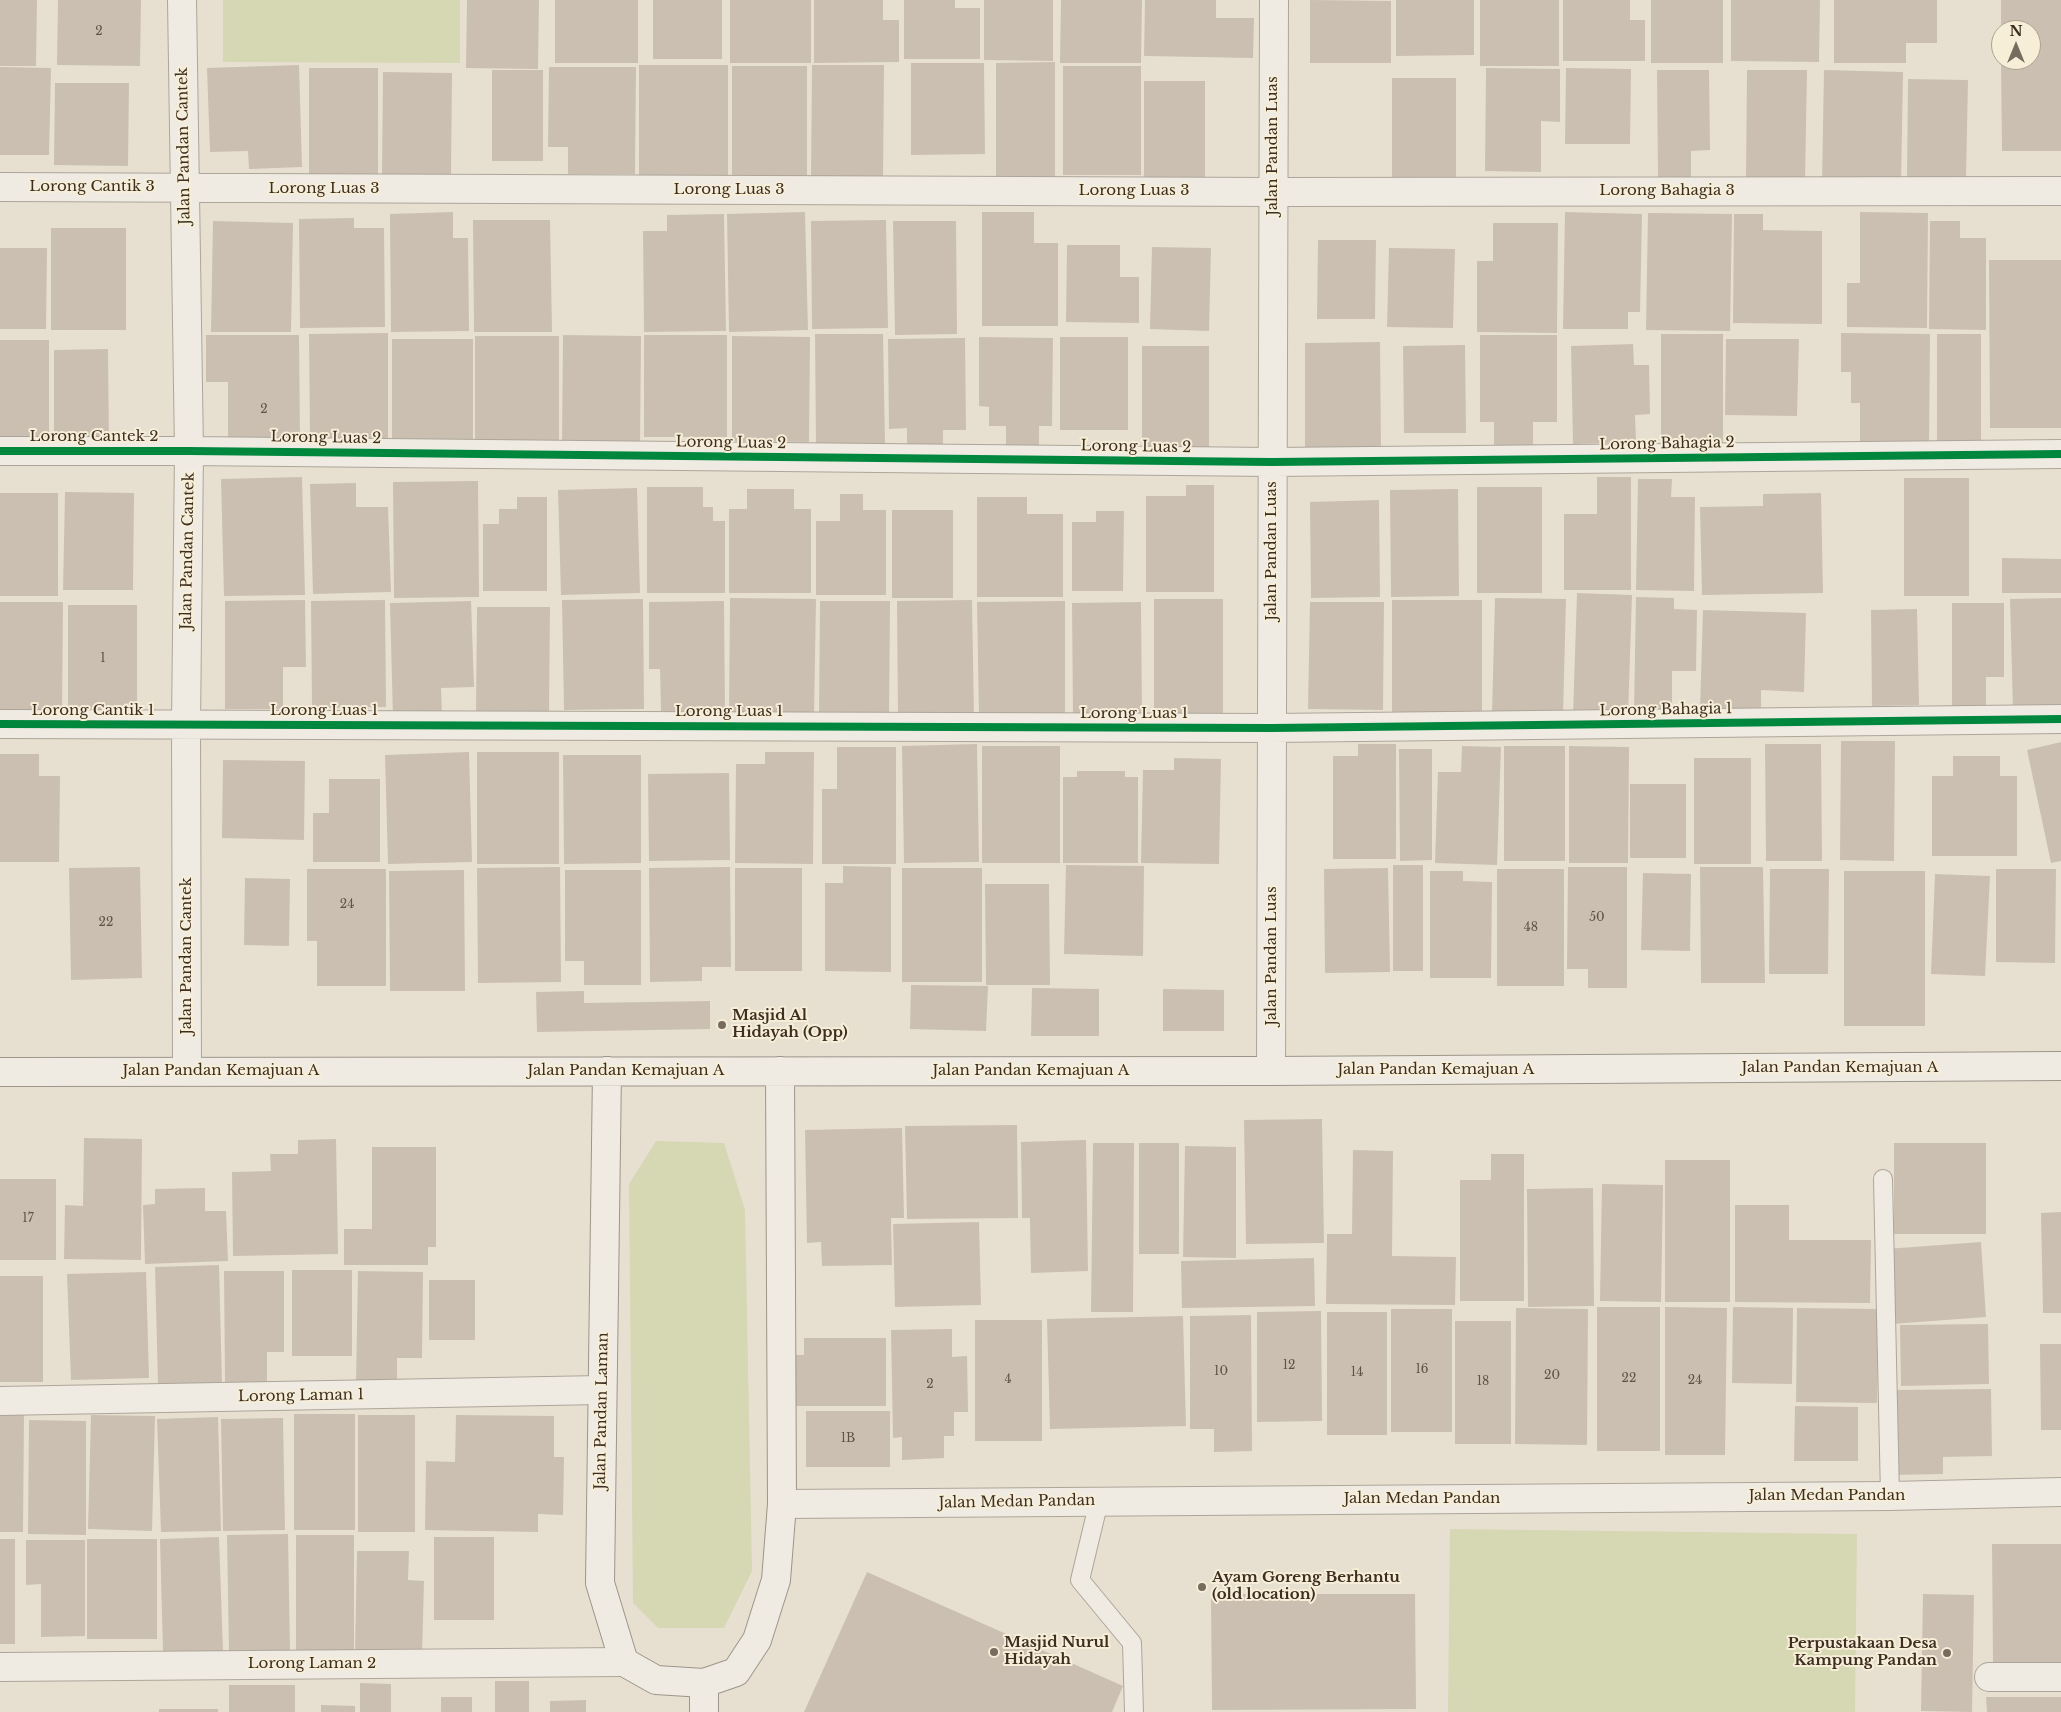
<!DOCTYPE html>
<style>
body{margin:0}
#map{position:relative;width:2061px;height:1712px;overflow:hidden;background:#e7e0d1;font-family:"Libre Baskerville",serif}
canvas{display:block}
.north{position:absolute;left:1991px;top:20px;width:50px;height:50px;box-sizing:border-box;background:#f7eed8;border:1px solid #ada18e;border-radius:50%;rotate:0deg;font-size:14px;font-weight:700;line-height:20px;text-align:center;color:#3d2e20}
.north::after{content:'';display:block;margin:auto;width:18px;height:22px;background:#786c5e;clip-path:polygon(50% 0,100% 100%,50% 72%,0 100%)}
</style>
<div id="map">
<canvas width="2061" height="1712"></canvas>
<div class="north">N</div>
</div>
<script>
const ctx = document.querySelector('canvas').getContext('2d');
ctx.lineJoin = 'round';
function fillPath(path, color) { ctx.fillStyle = color; ctx.fill(path, 'evenodd'); }
function strokePath(path, color, width, dash) { ctx.strokeStyle = color; ctx.lineWidth = width; ctx.lineCap = dash ? 'butt' : 'round'; ctx.setLineDash(dash || []); ctx.stroke(path); }
function write(font, color, halo, rows, align = 'center') {
  ctx.font = font + ' "Libre Baskerville",serif'; ctx.lineWidth = 4; ctx.setLineDash([]); ctx.textBaseline = 'middle'; ctx.strokeStyle = halo; ctx.fillStyle = color; for (const [text, x, y, turn = 0] of rows) {
    ctx.save(); ctx.translate(x, y); ctx.rotate((+turn || 0) * Math.PI / 180); ctx.textAlign = isNaN(turn) ? turn : align; if (halo) ctx.strokeText(text, 0, 0); ctx.fillText(text, 0, 0); ctx.restore();
  }
}
fillPath(new Path2D(`
 M223,0h237v63l-237,-1z
 M656,1141l68,2 21,67 7,361 -28,57h-66l-25,-25 -4,-419z
 M1450,1529l407,5 -2,178h-407z`), '#d6d7b3');
fillPath(new Path2D(`
 M0,0h37l-1,66h-36z
 M58,0h83l-1,66 -83,-1z
 M467,0h72l-1,69 -72,-1z
 M555,0h83v63h-83z
 M653,0h69v59h-69z
 M730,0h81v63h-81z
 M814,0h69v20h16v42l-85,1z
 M904,0h51v8h25v51h-76z
 M984,0h69v61l-69,-1z
 M1061,0h81l-1,63h-81z
 M1145,0h71v18h38l-1,40 -109,-2z
 M1310,0l81,1v62h-81z
 M1396,0h78v55l-78,1z
 M1480,0h79v66h-79z
 M1563,0h67v20h15v41h-82z
 M1651,0h72v63h-72z
 M1731,0h89l-1,62 -88,-1z
 M1834,0h103v43h-31v20h-72z
 M2001,0h60v151h-59l-1,-91h30v-30h-30z
 M1055,62v121h-59v-120z
 M911,63h73l1,91 -74,1z
 M299,65l3,102 -53,2 -1,-18 -38,1 -3,-84z
 M639,65h89v116h-89z
 M812,65h72l-1,116h-72z
 M732,66h75v115h-75z
 M1063,66h78v109h-78z
 M0,67l51,1 -2,87h-49z
 M549,67h87l-1,107h-67v-27h-20z
 M309,68h69v110h-69z
 M1486,68l74,1v53l-19,-1v51l-56,-1z
 M1566,68l65,1 -1,75h-65z
 M492,70h51v91h-51z
 M1657,70h52l1,80 -19,1v26l-33,1z
 M1747,70h60l-2,111 -59,-1z
 M1824,70l79,2 -2,112 -79,-1z
 M383,72l69,1 -1,101h-69z
 M1392,78h64v99h-64z
 M1908,79l60,1 -2,99 -59,-1z
 M1144,81h61v102h-61z
 M55,83h74l-1,83 -74,-1z
 M453,212v26h15l1,93 -78,1 -1,-118z
 M805,212l3,118 -79,2 -2,-118z
 M982,212h52v31h24v83h-76z
 M1565,212l77,2 -2,98h-12v17h-65z
 M1860,212l68,1 -1,115 -80,-1v-44h13z
 M1648,213l84,1 -2,117 -84,-1z
 M724,214l2,117 -82,1 -1,-101h24v-16z
 M1734,214h29v16l59,1v93l-89,-1z
 M354,218v10h30l1,99 -85,1 -1,-109z
 M473,220h77l2,112h-78z
 M886,220l2,108 -76,1 -1,-108z
 M213,221l80,2 -2,109h-80z
 M893,221h63l1,113 -62,1z
 M1930,221h30v17h26v92l-57,-1z
 M1493,223h65l-1,110 -80,-1v-71h16z
 M51,228h75v102h-75z
 M1318,240h58l-1,79h-58z
 M1067,245h53v32h19v46l-73,-1z
 M1152,247l59,1 -2,83 -59,-2z
 M0,248h47l-1,81h-46z
 M1389,248l66,1 -2,79 -66,-1z
 M1989,260h72v168h-71z
 M388,333v105h-78l-1,-104z
 M1841,333l89,1 -1,115 -69,-1v-45h-9v-31h-10z
 M815,334h68l2,109 -69,1z
 M1661,334h62v112h-62z
 M1937,334h44v112h-44z
 M206,335h93l1,104h-72v-57h-22z
 M563,335l78,1 -1,109 -78,-1z
 M644,335h83v102h-83z
 M1480,335h77v87h-24v27h-39v-27h-14z
 M475,336h84v106h-84z
 M732,336l78,1 -1,105 -77,-1z
 M979,337l74,1 -1,88h-13v20l-33,-1v-19h-17v-19l-10,-1z
 M1060,337h68v93h-68z
 M965,338l1,92h-23v16h-36v-18l-18,1 -1,-90z
 M392,339h81v109h-81z
 M1726,339h73l-2,77 -72,-1z
 M0,340h49v102h-49z
 M1380,342l1,107 -76,1v-107z
 M1633,344l1,21h15l1,49 -15,1 1,27 -63,2 -2,-98z
 M1465,345l1,88h-62l-1,-87z
 M1142,346h67v104h-67z
 M108,349l1,98h-55v-97z
 M302,477l3,118 -81,1 -3,-117z
 M1597,477h34v113h-67v-76h33z
 M1904,478h65v118h-65z
 M1638,479h34l-1,18h24l-1,94 -58,-1z
 M478,481l1,116 -85,1 -1,-116z
 M356,483v24h32l3,85 -78,2 -3,-110z
 M1186,485h28v107h-68v-96h40z
 M647,487h56v20h10v14h12v72h-78z
 M1477,487h65v106h-65z
 M637,488l3,105 -79,2 -3,-105z
 M747,489h47v20h17v84h-82v-84h18z
 M1458,489l1,107 -68,1 -1,-107z
 M65,492l69,1 -1,97h-70z
 M0,493h58v103h-58z
 M1821,493l2,100 -121,2 -2,-88 63,-1v-12z
 M840,494h23v16h23v85h-70v-74h24z
 M517,497h30v94h-64v-67h16v-15h18z
 M977,497h50v17h36v83h-86z
 M1379,500l1,97 -69,1 -1,-96z
 M892,510h61v88h-61z
 M1096,511h28l-1,80h-51v-69h24z
 M2002,558l59,1v34h-59z
 M1577,593l55,2 -4,121 -55,-1z
 M1636,597l38,1v11l23,1 -1,61h-24v41l-38,-1z
 M730,598l86,1 -2,116 -85,-1z
 M1495,598l71,1 -3,116 -71,-2z
 M2061,598v112l-48,1 -3,-112z
 M643,599l1,110 -80,1 -2,-110z
 M1154,599h69v118h-69z
 M305,600l1,67h-23v42h-58v-108z
 M385,600l1,107 -74,1 -1,-107z
 M972,600l2,118 -76,1 -1,-118z
 M1392,600h90v116h-90z
 M471,601l3,86 -33,1 1,29 -49,2 -3,-116z
 M724,601l1,110h-64l-1,-42h-11v-67z
 M820,601h70l-1,117h-70z
 M1065,601v115l-86,1 -2,-115z
 M0,602h63l-1,116h-62z
 M1141,602l1,114h-69l-1,-113z
 M1310,602h74l-1,108 -75,-1z
 M1952,603h52v74h-18v31h-34z
 M68,605h69v108h-69z
 M477,607h73l-1,107 -73,-1z
 M1917,609l2,96 -47,1 -1,-96z
 M1703,610l103,3 -2,79 -43,-2v22l-61,-2z
 M1841,741h54l-1,120 -54,-1z
 M2061,742v119l-10,2 -24,-113z
 M977,744l2,118 -75,1 -2,-117z
 M1358,744h38v115h-63v-103h25z
 M1765,744h56l1,117h-56z
 M982,746h78v117h-78z
 M1462,746l39,1 -4,118 -62,-2 3,-91h23z
 M1504,746h61v115h-61z
 M1569,746l60,1 -1,116h-59z
 M837,747h59v117h-74v-75h15z
 M1399,749h33v111l-32,1z
 M469,752l3,110 -84,2 -3,-109z
 M477,752h82v112h-82z
 M765,752h49l-1,112 -78,-1 1,-99h29z
 M0,754h39v22h21l-1,86h-59z
 M563,755h78v108l-77,1z
 M1953,756h47v20h17v80h-85v-80h21z
 M1174,758l47,1 -2,105 -78,-1 2,-93h31z
 M1694,758h57v106h-57z
 M223,760l82,1 -1,79 -82,-2z
 M1077,771h48v6h13v86h-75v-86h14z
 M729,773l1,87 -81,1 -1,-87z
 M329,779h51v83h-67v-49h16z
 M1630,784h56v74h-56z
 M1066,865l78,1 -1,90 -79,-2z
 M1393,865h30v106h-30z
 M843,866l48,1v105l-66,-1v-88h18z
 M140,867l2,111 -71,2 -2,-112z
 M560,867l1,115 -83,1 -1,-115z
 M730,867l1,100h-29v14l-52,1 -1,-114z
 M1568,867h59v121h-39v-19h-21z
 M1700,867h63l2,116h-64z
 M735,868h67v103h-67z
 M902,868h80v114h-80z
 M1388,868l2,104 -65,1 -1,-104z
 M307,869h79v117h-69v-45h-10z
 M1497,869h67v117h-67z
 M1770,869h59l-1,105h-59z
 M1996,869h60l-1,94 -59,-1z
 M464,870l1,121h-75l-1,-120z
 M565,870h76v115h-57v-24h-19z
 M1430,871h33v10l29,1 -1,96h-61z
 M1844,871h81v155h-81z
 M1643,873l48,1 -1,77 -49,-1z
 M1935,874l55,2 -5,100 -54,-2z
 M245,878l45,1 -1,67 -45,-1z
 M985,884h64l1,101h-64z
 M911,985l77,1 -2,45 -76,-2z
 M1032,988l67,1v47h-68z
 M1163,989l61,1v41h-61z
 M584,991v12l126,-2v28l-173,3 -1,-40z
 M1322,1119l2,124 -78,1 -2,-124z
 M1017,1125l1,93 -111,1 -2,-93z
 M902,1128l2,90h-13l1,47 -70,1 -1,-24 -14,1 -2,-113z
 M84,1138l58,1 -1,121 -77,-1 1,-54 18,1z
 M336,1139l2,115 -105,2 -1,-84 39,-1 -1,-17h28v-14z
 M1086,1140l2,131 -57,2 -1,-55h-8l-1,-76z
 M1093,1143h41l-1,169h-42z
 M1139,1143h40v111h-40z
 M1894,1143h92v91h-92z
 M1185,1146l51,1v111l-53,-1z
 M372,1147h64v100h-8v18h-84v-36h28z
 M1353,1150l40,1 -1,105 64,1 -1,48 -129,-1 1,-70h25z
 M1491,1154h33v147h-64v-121h31z
 M1665,1160h65v142h-65z
 M0,1179h56v81h-56z
 M1602,1184l61,1 -2,117 -61,-1z
 M205,1188v23h21l2,50 -83,3 -2,-59 12,-1v-15z
 M1593,1188l1,118 -66,1 -1,-118z
 M1735,1205h54v35h82l-1,63 -135,-1z
 M2061,1212v101h-18l-2,-100z
 M979,1222l2,83 -86,2 -2,-83z
 M1981,1242l5,75 -94,7 -6,-75z
 M1314,1258l1,48 -133,2 -1,-47z
 M219,1265l3,119 -64,1 -3,-118z
 M292,1270h60v86h-60z
 M224,1271h60v81h-17v30h-42z
 M358,1271l65,1 -1,86h-25v26l-41,-1z
 M146,1272l3,106 -78,2 -4,-106z
 M0,1276h43v106h-43z
 M429,1280h46v60h-46z
 M1597,1307h63v144h-63z
 M1665,1307l62,1 -2,147h-60z
 M1733,1307l60,1 -1,76 -60,-1z
 M1516,1308l72,1 -1,136 -72,-1z
 M1797,1308l81,1 -1,94 -81,-1z
 M1391,1309h61v123h-61z
 M1321,1311l1,110 -65,1v-110z
 M1327,1312h60v123h-60z
 M1251,1315l1,136 -38,1v-23h-24v-113z
 M1183,1316l3,110 -136,3 -3,-110z
 M975,1320h67v121h-67z
 M1455,1321h56v123h-56z
 M1988,1324l1,60 -88,2 -1,-61z
 M952,1329v28l15,-1 1,56h-14v24h-10v22l-42,2v-23l-9,1 -2,-108z
 M804,1338h82v68h-93v-51h11z
 M2040,1344h21v86h-20z
 M1991,1389l1,67 -49,1v17l-52,1 -1,-85z
 M1795,1406l63,1v54h-64z
 M806,1411h84v56h-84z
 M0,1414h24l-1,118h-23z
 M294,1414h61v116h-61z
 M91,1415l64,1 -3,115 -64,-2z
 M358,1415h57v117h-57z
 M456,1415l98,1v41h10l-1,58 -25,-1v18l-113,-2 1,-69 29,1z
 M218,1417l3,114 -60,1 -4,-113z
 M283,1418l2,112 -62,1 -2,-112z
 M29,1420l57,1v114l-58,-1z
 M288,1534l2,118h-61l-2,-117z
 M296,1535h58v117h-58z
 M219,1537l4,114 -60,1 -3,-113z
 M434,1537h60v83h-60z
 M0,1539h15v105h-15z
 M87,1539h70v100h-70z
 M26,1540h59v96l-44,1v-53l-15,1z
 M1992,1544h69v118h-68z
 M357,1551h52l-1,29 16,1 -2,74 -67,-1z
 M867,1572l256,114 -11,26h-308z
 M1211,1594h204l1,115 -204,1z
 M1923,1594l51,1 -2,117 -51,-1z
 M495,1681h34v31h-34z
 M360,1683l31,1v28h-31z
 M229,1685h66v27h-66z
 M441,1697h31v15h-31z
 M1986,1697h75v15h-74z
 M586,1700v12h-36v-11z
 M321,1705l34,1v6h-34z
 M159,1709h59v3h-59z`), '#cbbfb2');
const lane = new Path2D(`
 M1883,1179l7,317
 M1099,1501l-19,79 52,63 2,69`);
const street = new Path2D(`
 M182,0l7,451 -3,273 1,347
 M0,187l1273,5 788,-1
 M0,451h189l1083,11 789,-8
 M0,724l1272,4 789,-9
 M1271,1071l3,-1071
 M0,1401l602,-11
 M782,1504l1108,-8 171,-4
 M0,1667l624,-5
 M1989,1677h72`);
const secondary = new Path2D(`
 M607,1071l-7,512 24,79 32,18 48,3 32,-11 21,-32 19,-60 6,-76 -2,-433
 M0,1072l1271,-1 790,-5
 M704,1683v29`);
strokePath(lane, '#ada599', 20);
strokePath(street, '#ada599', 30);
strokePath(secondary, '#9c958a', 30);
strokePath(lane, '#efebe3', 18);
strokePath(street, '#efebe3', 28);
strokePath(secondary, '#efebe3', 28);
strokePath(new Path2D(`
 M0,451h189l1083,11 789,-8
 M0,724l1272,4 789,-9`), '#00873e', 8);
for (const [x, y, r, color] of [
 [722,1025,5,"#786c5e"],
 [1202,1587,5,"#786c5e"],
 [994,1652,5,"#786c5e"],
 [1947,1653,5,"#786c5e"]
]) { const dot = new Path2D(); dot.arc(x, y, r, 0, 2 * Math.PI); ctx.fillStyle = color; ctx.fill(dot); strokePath(dot, '#f7eed8', 2); }
write('12px', '#605244', null, [
 ["2",99,32],
 ["2",264,410],
 ["1",103,659],
 ["24",347,905],
 ["50",1597,918],
 ["22",106,923],
 ["48",1531,928],
 ["17",28,1219],
 ["12",1289,1366],
 ["16",1422,1370],
 ["10",1221,1372],
 ["14",1357,1373],
 ["20",1552,1376],
 ["22",1629,1379],
 ["4",1008,1380],
 ["24",1695,1381],
 ["18",1483,1382],
 ["2",930,1385],
 ["1B",848,1439]
]);
write('15px', '#3d2e20', '#f7eed8', [
 ["Jalan Pandan Cantek",184,146,-91],
 ["Jalan Pandan Luas",1273,146,-90],
 ["Lorong Cantik 3",92,187],
 ["Lorong Luas 3",324,189],
 ["Lorong Luas 3",729,190],
 ["Lorong Luas 3",1134,191],
 ["Lorong Bahagia 3",1667,191],
 ["Lorong Cantek 2",94,437],
 ["Lorong Luas 2",326,438,1],
 ["Lorong Luas 2",731,443,1],
 ["Lorong Bahagia 2",1667,444,-1],
 ["Lorong Luas 2",1136,447,1],
 ["Jalan Pandan Cantek",188,551,-89],
 ["Jalan Pandan Luas",1272,551,-90],
 ["Lorong Bahagia 1",1666,710,-1],
 ["Lorong Cantik 1",93,711],
 ["Lorong Luas 1",324,711],
 ["Lorong Luas 1",729,712],
 ["Lorong Luas 1",1134,714],
 ["Jalan Pandan Cantek",187,956,-90],
 ["Jalan Pandan Luas",1272,956,-90],
 ["Jalan Pandan Kemajuan A",1840,1068],
 ["Jalan Pandan Kemajuan A",1436,1070],
 ["Jalan Pandan Kemajuan A",221,1071],
 ["Jalan Pandan Kemajuan A",626,1071],
 ["Jalan Pandan Kemajuan A",1031,1071],
 ["Lorong Laman 1",301,1396,-1],
 ["Jalan Pandan Laman",602,1411,-89],
 ["Jalan Medan Pandan",1827,1496],
 ["Jalan Medan Pandan",1422,1499],
 ["Jalan Medan Pandan",1017,1502,-1],
 ["Lorong Laman 2",312,1664]
]);
write('bold 15px', '#3d2e20', '#f7eed8', [
 ["Masjid Al",732,1016],
 ["Hidayah (Opp)",732,1033],
 ["Ayam Goreng Berhantu",1212,1578],
 ["(old location)",1212,1595],
 ["Masjid Nurul",1004,1643],
 ["Hidayah",1004,1660],
 ["Perpustakaan Desa",1937,1644,"right"],
 ["Kampung Pandan",1937,1661,"right"]
], 'left');
</script>
